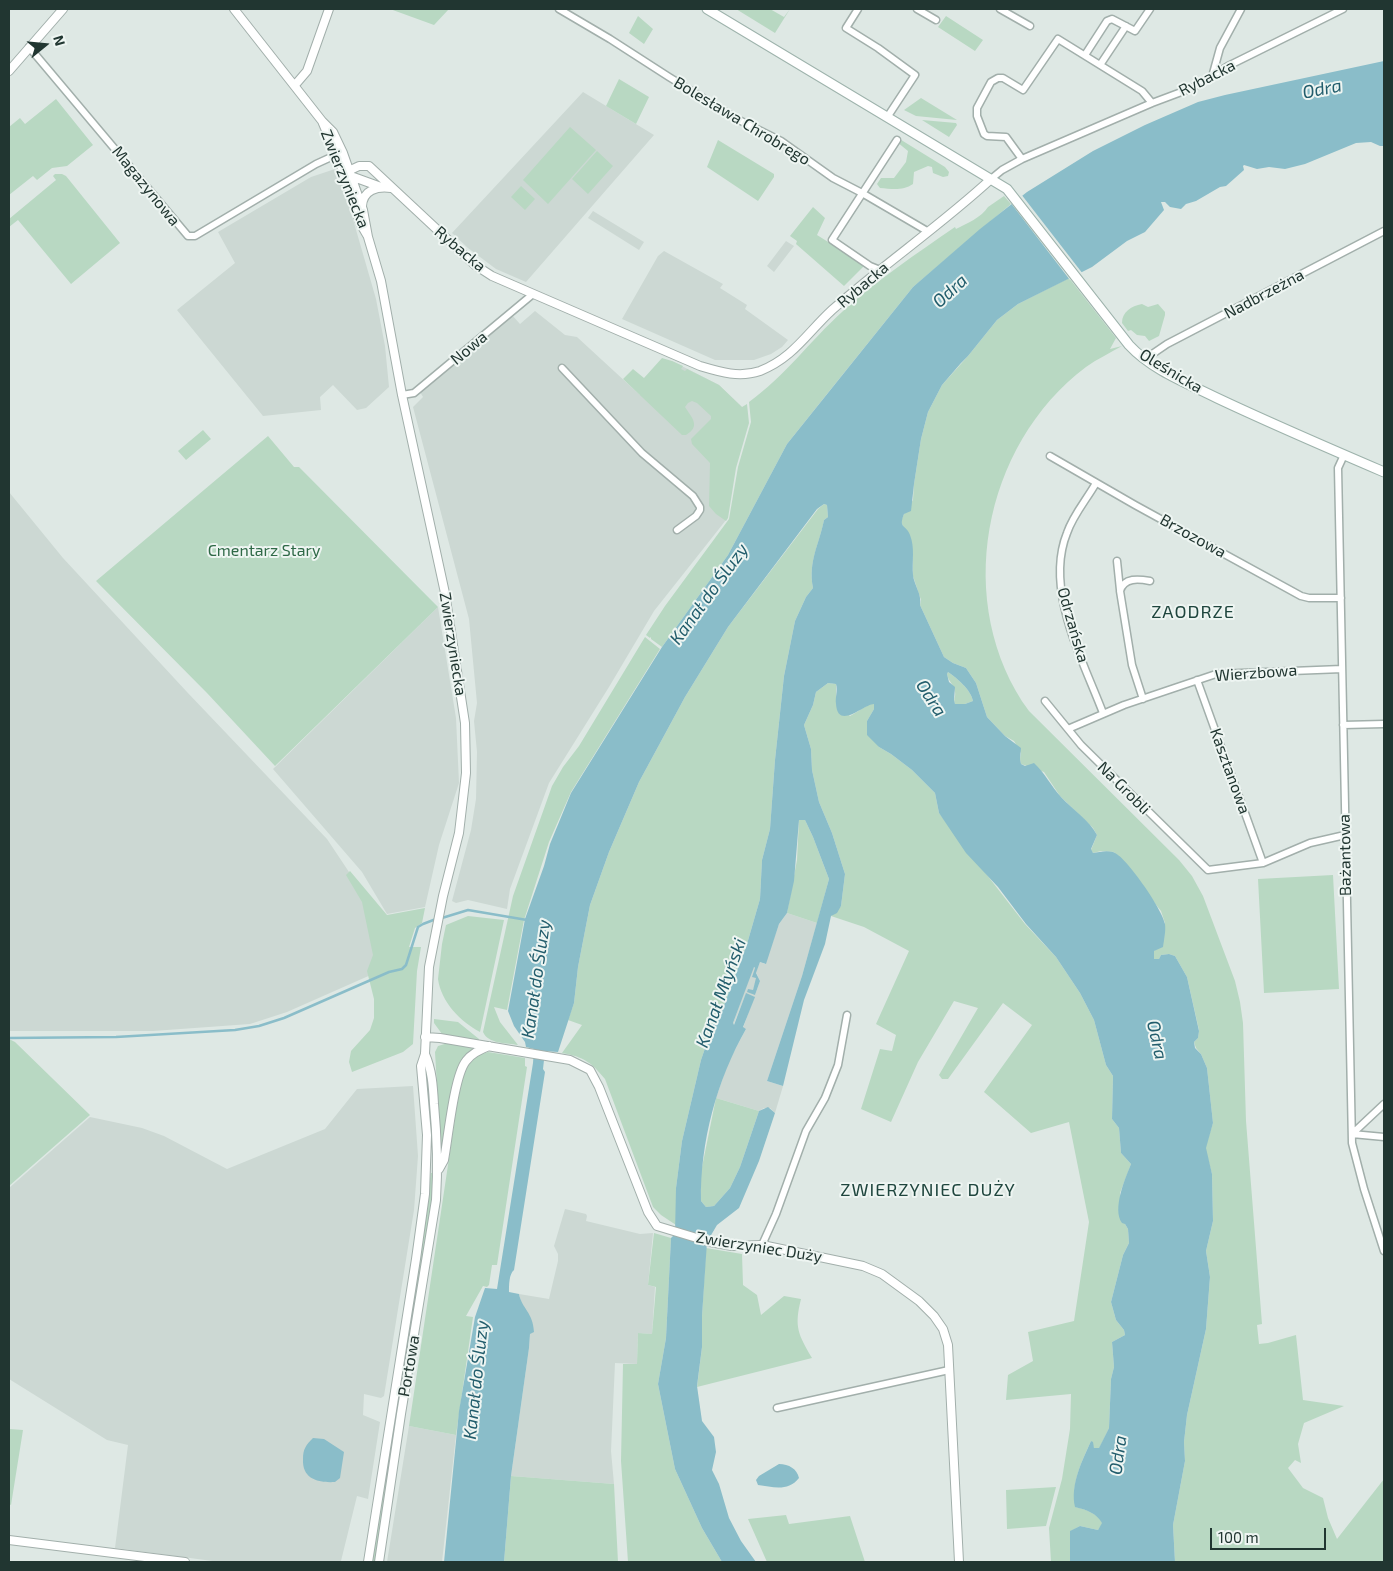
<!DOCTYPE html>
<meta charset="utf-8">
<style>
body{margin:0}
#map{position:relative;width:1393px;height:1571px;overflow:hidden;background:#dee8e4;font-family:"Exo 2",sans-serif}
canvas{display:block}
.frame{position:absolute;inset:0;border:10px solid #213631;pointer-events:none}
.north{position:absolute;left:20px;top:20px;width:50px;height:50px;-webkit-text-stroke:4px #eef5f2;paint-order:stroke;rotate:73deg;font-size:14px;font-weight:700;line-height:20px;text-align:center;color:#213631}
.north::after{content:'';display:block;margin:auto;width:18px;height:22px;background:#213631;clip-path:polygon(50% 0,100% 100%,50% 72%,0 100%)}
.scale{position:absolute;left:1210px;top:1528px;width:116px;height:22px;box-sizing:border-box;border:2px solid #213631;border-top:0;padding-left:6px;font-size:15px;line-height:18px;white-space:nowrap;color:#213631;-webkit-text-stroke:4px #eef5f2;paint-order:stroke}
</style>
<div id="map">
<canvas width="1393" height="1571"></canvas>
<div class="frame"></div>
<div class="north">N</div>
<div class="scale">100 m</div>
</div>
<script>
const ctx = document.querySelector('canvas').getContext('2d');
ctx.lineJoin = 'round';
function fillPath(path, color) { ctx.fillStyle = color; ctx.fill(path, 'evenodd'); }
function strokePath(path, color, width, dash) { ctx.strokeStyle = color; ctx.lineWidth = width; ctx.lineCap = dash ? 'butt' : 'round'; ctx.setLineDash(dash || []); ctx.stroke(path); }
function write(font, color, halo, rows, align = 'center') {
  ctx.font = font + ' "Exo 2",sans-serif'; ctx.lineWidth = 4; ctx.setLineDash([]); ctx.textBaseline = 'middle'; ctx.strokeStyle = halo; ctx.fillStyle = color; for (const [text, x, y, turn = 0] of rows) {
    ctx.save(); ctx.translate(x, y); ctx.rotate((+turn || 0) * Math.PI / 180); ctx.textAlign = isNaN(turn) ? turn : align; if (halo) ctx.strokeText(text, 0, 0); ctx.fillText(text, 0, 0); ctx.restore();
  }
}
fillPath(new Path2D(`
 M583,92l71,43 -128,147 -30,-13 -28,-21 -16,-15z
 M335,169l4,2 37,128 9,47 4,41 -23,21 -9,2 -24,-25 -13,12 1,13 -58,6 -86,-106 58,-47 -17,-31 93,-55z
 M593,211l51,31 -5,8 -51,-32z
 M786,241l8,5 -20,26 -7,-6z
 M664,251l59,33 -3,4 27,17 -2,4 43,31 -6,7 -11,7 -17,6h-39l-93,-41 36,-63z
 M535,311l30,24 12,2 63,58 32,-34 47,24 23,22 -11,55 -5,58 -72,91 -45,76 -60,96 -39,106 -3,20 -39,-9 -12,3 -4,-2 19,-71 5,-31 1,-47 -3,-31 3,-18 -8,-84 -56,-212 10,-10 -3,-5 92,-77 8,9z
 M9,492l54,66 124,134 140,147 38,57 17,74 -95,42 -37,12 -97,7h-144z
 M438,607l18,111 3,65 -20,62 -14,62 -38,7 -25,-42 -89,-103z
 M787,913l30,10 -15,53 -35,105 16,5 -8,27 -5,-5h-6l-5,3 -43,-13 12,-35 18,-34 -3,-1 11,-31 -8,-3 -13,32v-3l20,-56 2,1 2,10 -4,12 2,5 5,-14 -4,-9 4,-10 5,2 14,-40z
 M413,1086l5,70 -4,54 -30,186 -3,2 -17,-4 -1,21 17,7 -12,77 -11,-3 -16,65 -121,1 -105,-14 13,-103 -21,-5 -98,-61v-191l81,-71 52,11 22,8 63,33 98,-40 32,-40z
 M565,1209l21,5 1,2 -1,5 54,13 13,-1 -5,52 7,2 -3,47 -14,-1 -1,31 -22,-1 -4,88 3,33 -103,-8 18,-128 1,-14 -11,-40 30,5 9,-38v-7l-4,-8z
 M409,1426l47,9 -14,127h-55z`), '#ccd8d3');
fillPath(new Path2D(`
 M390,9h59l-15,16z
 M736,9h34l14,8 6,-8 -15,24z
 M638,16l15,13 -9,15 -15,-11z
 M946,16l37,24 -8,11 -37,-24z
 M619,79l30,18 -13,27 -30,-18z
 M921,98l36,22 -41,-4 -12,-6z
 M56,99l37,46 -26,21 -15,2 -15,12 -4,-4 -24,19v-68l11,-9 5,6z
 M922,120l34,3 1,2 -8,12z
 M570,127l26,23 -48,54 -25,-24z
 M898,138l47,29 4,5 -1,4 -5,1 -10,-4 -1,-6 -4,-1 -14,6 -1,12c-10,7 -21,5 -33,4l-3,-4 4,-6h13l12,-16 2,-11 -11,-9z
 M718,140l56,34v3l-16,24 -51,-34z
 M597,151l16,15 -25,28 -16,-15z
 M55,174h7l4,2 54,67 -49,41 -53,-64 -9,7v-8l47,-39 -3,-4z
 M521,186l14,13 -10,11 -14,-13z
 M1004,196l7,8 -98,83 -82,102 -44,55 -59,111 -66,92 -11,-8v-2l-1,1 -4,-3 19,-29 64,-87 9,-52 13,-45 -2,-20c36,-26 61,-61 93,-90 35,-32 74,-58 113,-85l1,2c10,-5 26,-12 32,-22z
 M813,207l12,11 -8,17 48,30 -21,21 -48,-42 1,-3 -7,-5z
 M1069,278l47,60 -6,11 12,-3c-12,7 -25,13 -36,21 -104,78 -134,238 -57,344l150,149 13,16 11,20 32,85 5,21 3,21 3,98 16,203 -5,1 2,19 9,-1 28,-8 7,65 41,6 -40,17 -6,21 3,19 -6,-3 -7,8 15,20 20,10 5,20 9,21 47,-60v83h-209l-2,-37 12,-64 -1,-19 3,-27 19,-86 4,-52 -4,-26 7,-30 -1,-47 -7,-26 8,-25 -6,-55 -6,-14 -5,-6 -2,-6 4,-4 1,-8 -12,-53 -12,-21 -6,-2 -8,1 -2,4h-5l-2,-6 12,-13 1,-17 -4,-12 -47,-59 -13,-1 -8,2 -2,-3 6,-15 -4,-7 -33,-32 -16,-24 -23,-8 -1,-5 1,-6 -7,-12 -9,-5 -18,-19 -11,-34 -10,-15 -13,-5 -9,-6 -24,-52 1,-5 -8,-24v-19l-12,-36 3,-7 9,-14 1,-16 7,-45 7,-27 14,-27 26,-29 29,-36 21,-16z
 M1142,304l6,3 10,-3 7,8v3l-6,21 -10,5 -4,-5 -8,-1 -6,-5 -3,1 -6,-8c0,-11 9,-17 20,-19z
 M662,358l10,3 11,5 -2,3 4,2 2,-2 32,16 23,22 5,-3 2,19 -13,45 -8,50 -2,3 -10,-7 -7,-8 1,-43 -18,-19 -1,-5 20,-20v-3l-14,-13 -5,-2 -4,2 -3,4c7,11 16,19 1,28h-4l-59,-56 10,-10 11,9z
 M203,430l8,9 -25,21 -8,-9z
 M268,436l26,31h5l139,140 -163,159 -68,-73 -111,-112z
 M824,504l3,1 1,12 -4,3c-5,26 -16,41 -11,68l-7,9 -11,24 -11,55 -9,84 -5,69 -8,31 -2,39 -13,45 -28,75 -6,-2v8l-12,35 -19,81 -6,47v37l-15,-10 -8,-8 -48,-128c-14,-17 -21,-22 -43,-26l20,-28 -14,-5 6,-17 4,-36 12,-62 19,-53 30,-70 46,-85 43,-70 90,-118z
 M645,637l15,12 -89,143 -22,50 -25,78 -17,90 -13,-3 6,15 18,23c-11,-2 -30,-1 -35,-13l30,-136 39,-110 11,-19 16,-21z
 M948,672c9,6 23,18 25,29l-8,3h-10c-2,-5 1,-7 0,-12 -1,-8 -7,-11 -8,-18z
 M828,683l8,1v20l14,12 20,-12h4v5l-7,12 12,26 12,7 21,16 23,23 4,20 86,111 31,33 24,36 14,27 12,45 7,11 -1,43 7,9 2,25 10,11 -11,29 5,31 3,5 1,14 -6,12 -12,47 5,18 8,10 1,5 -13,7 2,25 -3,12 -2,49 -10,21 -5,-1 -3,-7c-9,20 -21,44 -15,66 11,3 20,6 27,16l-5,7 -18,-4 -9,5 -1,31h-19l-2,-34 13,-49 8,-50 1,-35 -65,6 2,-25 25,-14 -5,-29 46,-11 15,-99 -20,-100 -38,11 -47,-41 48,-67 -29,-22 -55,76h-6l-3,-4 39,-67 -24,-7 -36,61 -27,60 -30,-13 19,-60 12,2 4,-16 -20,-11 33,-73 -45,-24 -33,-11 10,-10 4,-32 -13,-41 -13,-31 -7,-32 -1,-21 -7,-24 9,-20 3,-13z
 M801,819l4,1 8,17 16,42 -12,44 -30,-10 10,-53 2,-40z
 M350,871l37,44 38,-7 -3,15 -7,5 -6,19h12l-4,24 -4,73 -10,8 -51,20 -3,-10 2,-11 19,-21 4,-12v-19l-7,-28 6,-16 -11,-53 -16,-27z
 M1333,875l6,114 -75,4 -6,-114z
 M468,916l36,4 -24,112c-19,-10 -39,-30 -42,-53l4,-35 4,-19z
 M434,1019l24,3 21,17v2l-37,-7 -8,-11z
 M9,1039l6,3 75,73 -81,71z
 M448,1043l23,3 1,3 -10,12 -6,12 -13,78 -2,2 -6,-101 3,-6z
 M488,1052l37,6v8l2,1 -30,198h-5l-3,20 -2,2 -4,-1 -17,30 7,1 -17,118 -47,-9 52,-348c5,-14 12,-22 27,-26z
 M716,1098l43,13 -19,56 -10,21 -16,18 -8,1 -5,-6v-29z
 M431,1173h2l1,16 -5,37 -30,179h-2z
 M654,1233l17,5 -5,100 -8,46 17,85 27,59 20,34h-94l-7,-101 2,-97h14l1,-31 14,1 4,-47 -8,-2z
 M706,1248l36,6 1,31 14,10 4,20 23,-19 17,3c-7,28 -3,35 11,59l-115,29 5,-40v-31z
 M394,1426l2,1 -21,135h-4l21,-134z
 M9,1429l14,1 -12,75 -2,-1z
 M511,1476l103,8 4,78h-114z
 M1056,1487l-10,39 -39,3 -1,-39z
 M786,1515l3,9 61,-8 15,46h-98l-19,-43z`), '#b8d8c2');
fillPath(new Path2D(`
 M1384,61v85h-4l-9,-4 -15,1 -51,21 -20,5 -16,-2 -12,2 -13,-4 -1,1 1,4 -18,16 -6,1 -24,14 -10,3 -5,5 -11,-2 -5,-5h-4l3,8 -19,22 -18,9 -35,26 -74,37 -21,16 -29,36 -7,7 -19,22 -14,27 -7,27 -7,45 -3,27 -7,3c-6,15 2,10 6,21 5,12 2,27 3,40 1,10 9,19 7,30l24,52 9,6 13,5 10,15 11,34 18,19 16,12 -1,11 1,5 4,2 9,-3c11,10 17,23 27,34 12,13 28,23 36,38l-6,14 2,4c6,-1 13,-3 20,-1 12,3 50,58 52,72 1,7 -1,16 -2,23l-9,4v8h5l2,-4 8,-1 6,2 12,21 12,54 -1,7 -4,4 1,6 6,6 6,14 6,55 -7,25 6,26 1,47 -7,30 4,26 -4,52 -19,86 -3,27 1,19 -12,64 2,37h-105v-31l10,-5 18,4 4,-7c-6,-10 -15,-13 -27,-16 -5,-22 7,-46 16,-66l2,1 1,6h5l10,-20 2,-49 3,-12 -2,-25 13,-7 -1,-5 -8,-10 -5,-18 12,-47 6,-12 -1,-14 -3,-5 -3,-1c-10,-14 3,-44 9,-59l-10,-11 -2,-25 -7,-9 1,-43 -7,-11 -12,-45 -14,-27 -24,-36 -30,-33 -28,-37 -32,-34 -27,-40 -4,-20 -23,-23 -21,-16 -12,-7 -12,-12v-14l7,-12v-5c-10,0 -36,27 -38,0 -1,-7 2,-13 0,-20l-8,-1 -12,9 -3,13 -9,20 7,24 1,21 7,32 13,31 13,41 -4,32 -4,7 -6,3 -6,28 -21,56 -21,86 -16,-5 35,-105 27,-97 -16,-42 -8,-17h-6l-5,61 -7,32 -8,11 -13,40 -6,-2 -4,11 4,8 -5,14 -8,-3 1,-3 5,1 3,-12 -4,-1 3,-9 -1,-1 -21,56 1,2 12,-32 9,4 -12,30 3,2c-29,51 -46,113 -45,172l5,6 8,-1 16,-18 10,-21 19,-56 9,-4 7,6 -16,48 -20,47 -22,17 -10,17 -5,74v31l-5,39 5,35 12,16 2,15 -4,18 7,14 10,34 12,23 15,21h-34l-20,-34 -27,-59 -17,-85 8,-46 5,-100 4,-4 1,-46 6,-47 19,-81 12,-35 -1,-8 7,2 28,-75 13,-45 2,-39 8,-31 5,-69 9,-84 11,-55 11,-24 7,-9c-5,-27 6,-43 11,-68l4,-3 -1,-12 -3,-1 -7,5 -89,118 -43,70 -46,85 -30,70 -19,53 -12,62 -4,36 -16,49 -13,-1 -2,18 2,3 -31,198c-5,4 -5,15 -5,22l10,2c3,15 14,18 15,38l-4,2 -1,14 -18,128 -7,86h-60l15,-151 16,-94 10,-29 12,1 36,-226 1,-14 -8,-2 -1,-5 -11,-16 -6,-15 17,-92 19,-53 6,-22 21,-51 91,-146 66,-92 59,-111 126,-157 67,-58 47,-37 66,-41 52,-26 53,-23 27,-7zM948,672c9,6 23,18 25,29l-8,3h-10l-1,-4 1,-13 -6,-5 -2,-8z
 M313,1438l11,1 20,13 -4,26 -5,4c-17,1 -33,-3 -32,-23 0,-10 3,-14 10,-21z
 M779,1464c10,0 18,5 20,14 -11,14 -26,9 -41,7l-2,-5 3,-4z`), '#8abdc9');
fillPath(new Path2D(`
 M1021,194l62,80 -13,6 -60,-78z`), '#dee8e4');
strokePath(new Path2D(`
 M442,918l26,-8 59,10
 M9,1038l107,-1 119,-7 24,-4 25,-8 105,-46 13,-3 4,-4 12,-38 5,-3 13,-5`), '#8abdc9', 2.5);
const minor = new Path2D(`
 M559,9l51,30 59,38 70,43 42,21 52,37 29,15 65,38
 M858,9l-12,19 32,20 37,27 -27,41
 M917,9l19,11
 M1000,9l30,17
 M29,47l159,189h7l121,-72 24,-11
 M1085,55l22,-34 5,-2 23,12 15,-22
 M1100,65l26,-39
 M1212,77l8,-29 21,-39
 M1022,159l-16,-22 -19,-1 -3,-2 -7,-18v-8l14,-26 7,-4h5l20,12 35,-51 84,52 10,12
 M991,179l11,-9 20,-11 130,-56 40,-15 36,-22 115,-57
 M880,270l-10,-4 -38,-26 65,-100
 M1145,359l22,-15 217,-113
 M562,368l80,85 51,43 7,11v3l-4,6 -19,14
 M402,395l12,-2 119,-99
 M1344,455l-6,13 14,675 12,46 20,62
 M1050,456l85,49 166,91 8,2h32
 M1096,483c-9,16 -23,32 -29,50 -23,57 16,127 36,180
 M1117,561l3,29
 M1197,680l66,183
 M1143,699l-11,-34 -12,-74c4,-14 19,-12 30,-10
 M1045,701l36,44 127,125 55,-7 47,-20 35,-8
 M1343,725l41,-1
 M1068,729l56,-24 92,-31 126,-5
 M1352,1134l32,-30
 M1352,1134l32,3
 M762,1245l14,-31 30,-83 19,-33 13,-33 9,-50
 M777,1408l172,-38`);
const tertiary = new Path2D(`
 M234,9l88,112 19,45 19,57 7,12
 M9,71l54,-62
 M295,85l12,-14 22,-62
 M322,121l11,11 10,21 20,57 5,27 13,44 21,114 43,198 20,130 1,50 -7,60 -16,63 -14,71 -4,87 -4,12 6,69 -2,59 -9,65 -48,303
 M344,173l15,-7h10l106,99 17,11 208,90c20,6 39,12 60,5 33,-13 47,-38 72,-61 52,-46 109,-85 159,-131
 M348,175l33,12
 M362,206c1,-16 15,-20 29,-18
 M425,1037l15,1 130,22 20,10 9,17 49,125 9,14 53,16 22,4 30,-1 101,21 19,8 37,27 15,15 9,13 5,16 11,217
 M439,1169l5,-9c4,-21 10,-84 22,-99 6,-8 14,-11 23,-15
 M9,1540l176,22
 M379,1562l22,-148 35,-214c2,-32 1,-64 -2,-96 -1,-18 -2,-34 -9,-50`);
const secondary = new Path2D(`
 M707,9l300,180 122,156c23,25 58,38 88,53 55,26 111,50 167,74`);
strokePath(minor, '#a2afab', 9);
strokePath(tertiary, '#a2afab', 10);
strokePath(secondary, '#9eb3ac', 11);
strokePath(minor, '#fff', 6);
strokePath(tertiary, '#fff', 8);
strokePath(secondary, '#fff', 9);
write('16px', '#213631', '#eef5f2', [
 ["Rybacka",1207,78,-27],
 ["Bolesława Chrobrego",742,121,31],
 ["Zwierzyniecka",345,179,68],
 ["Magazynowa",146,186,51],
 ["Rybacka",460,249,40],
 ["Rybacka",863,285,-40],
 ["Nadbrzeżna",1264,294,-28],
 ["Nowa",469,348,-40],
 ["Oleśnicka",1171,371,31],
 ["Brzozowa",1193,536,29],
 ["Odrzańska",1073,625,74],
 ["Zwierzyniecka",453,644,81],
 ["Wierzbowa",1256,673,-4],
 ["Kasztanowa",1230,771,70],
 ["Na Grobli",1124,788,45],
 ["Bażantowa",1345,855,-91],
 ["Zwierzyniec Duży",759,1247,9],
 ["Portowa",409,1366,-80]
]);
write('16px', '#2f6947', '#eef5f2', [
 ["Cmentarz Stary",264,551]
]);
write('italic 18px', '#225d6c', '#eef5f2', [
 ["Odra",1322,89,-11],
 ["Odra",950,291,-43],
 ["Kanał do Śluzy",709,594,-54],
 ["Odra",931,698,57],
 ["Kanał do Śluzy",536,979,-82],
 ["Kanał Młyński",721,993,-70],
 ["Odra",1157,1040,77],
 ["Kanał do Śluzy",476,1380,-84],
 ["Odra",1118,1455,-82]
]);
ctx.letterSpacing = '1px';
write('18px', '#1f463e', '#eef5f2', [
 ["ZAODRZE",1193,612],
 ["ZWIERZYNIEC DUŻY",928,1190]
]);
ctx.letterSpacing = '0px';
</script>
